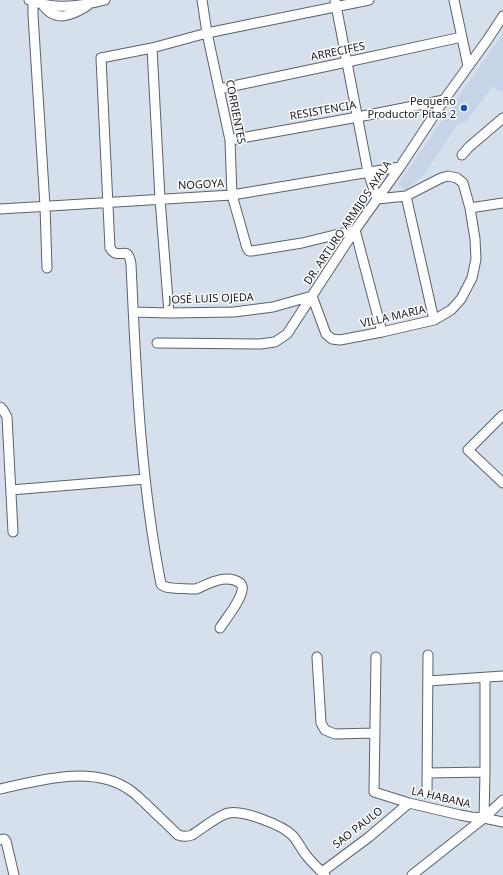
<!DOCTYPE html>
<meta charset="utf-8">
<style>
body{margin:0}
canvas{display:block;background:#d6dfec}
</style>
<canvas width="503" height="875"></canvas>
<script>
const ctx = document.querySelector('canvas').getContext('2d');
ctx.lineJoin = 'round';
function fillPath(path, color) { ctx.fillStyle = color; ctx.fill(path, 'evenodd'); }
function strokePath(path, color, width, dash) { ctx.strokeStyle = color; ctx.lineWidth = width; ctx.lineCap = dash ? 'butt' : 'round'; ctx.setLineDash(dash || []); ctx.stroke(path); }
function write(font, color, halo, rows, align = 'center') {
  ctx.font = font + ' "Noto Sans",sans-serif'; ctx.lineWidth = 3; ctx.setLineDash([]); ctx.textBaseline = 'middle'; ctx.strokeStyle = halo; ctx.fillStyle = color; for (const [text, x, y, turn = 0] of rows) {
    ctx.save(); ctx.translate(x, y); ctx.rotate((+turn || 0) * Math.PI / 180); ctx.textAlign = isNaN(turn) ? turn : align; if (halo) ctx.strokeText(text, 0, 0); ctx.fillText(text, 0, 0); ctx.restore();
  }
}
fillPath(new Path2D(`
 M503,33v59l-11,-5 -27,36h-7l-34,52 -19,15 -7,-6z`), '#c7d3e7');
const minor = new Path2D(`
 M29,0c9,3 18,6 28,6 15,1 33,-2 48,-6
 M202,0l5,33 23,107 2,55 15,53 2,3h3l50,-8 53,-13 27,102
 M454,0l14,66
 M33,1v14l12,191 2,62
 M42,4c13,19 29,12 45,2
 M152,48l8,151 9,114
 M219,89l128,-27 115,-25
 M230,140l128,-23 86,-17
 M462,155l7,-8 34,-29
 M406,196l28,124
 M470,208l33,-5
 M0,209l232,-14 168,-28
 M134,312l35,1 65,-1 39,-5 39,-11 14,38 6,5 8,1 42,-8 52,-12 17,-10 10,-11 11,-21 4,-19 -1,-20 -5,-31 -7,-25 -6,-5 -9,-2 -7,2 -35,18 -29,3 -9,-27 -33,-172
 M157,343l103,1 15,-2 12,-8 68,-104 45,-63 44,-67 44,-61 15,-23
 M0,407l3,3 4,7 6,115
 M503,415l-35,35 35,33
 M11,490l134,-11
 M220,628c7,-11 17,-22 21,-34 2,-5 2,-8 -1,-11 -14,-10 -31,1 -44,6h-4c-8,-1 -26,1 -31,-5 -21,-106 -25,-213 -30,-320 -3,-17 -7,-8 -16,-11 -2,-1 -4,-3 -5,-5l-9,-190 51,-10 55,-15 162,-33
 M317,657l4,66 4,7 10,4 40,-1
 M376,657l-2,135 35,11 51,12 11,2 13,1 19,4
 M428,681l75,-5
 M427,773l58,-1
 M0,789c40,-9 95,-25 131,2 5,3 9,8 14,12 11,11 22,21 33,32 6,2 9,2 14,0 10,-6 26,-20 37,-22 14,-3 53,12 63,22 6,6 9,14 14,20 5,7 13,14 19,20
 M427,794l1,-139
 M484,818l1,-46v-94
 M0,840l4,-1 2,2 8,34
 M322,872l47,-35 40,-34
 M412,875l72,-57 19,-18`);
strokePath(minor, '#5b626e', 11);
strokePath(minor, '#fff', 9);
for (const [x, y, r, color] of [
 [464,108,4,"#1056c1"]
]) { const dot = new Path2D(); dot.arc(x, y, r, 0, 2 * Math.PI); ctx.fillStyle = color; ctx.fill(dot); strokePath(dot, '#fff', 1.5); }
write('11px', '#16191e', '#fff', [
 ["ARRECIFES",338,52,-12],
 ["RESISTENCIA",323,111,-10],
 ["CORRIENTES",235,112,79],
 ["NOGOYA",201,185,-3],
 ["DR. ARTURO ARMIJOS AYALA",348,223,-56],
 ["JOSÉ LUIS OJEDA",211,299,-2],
 ["VILLA MARIA",393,317,-13],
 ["LA HABANA",441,798,13],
 ["SAO PAULO",358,828,-38]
]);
write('11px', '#16191e', '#fff', [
 ["Pequeño",456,102],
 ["Productor Pitas 2",456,115]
], 'right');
</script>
